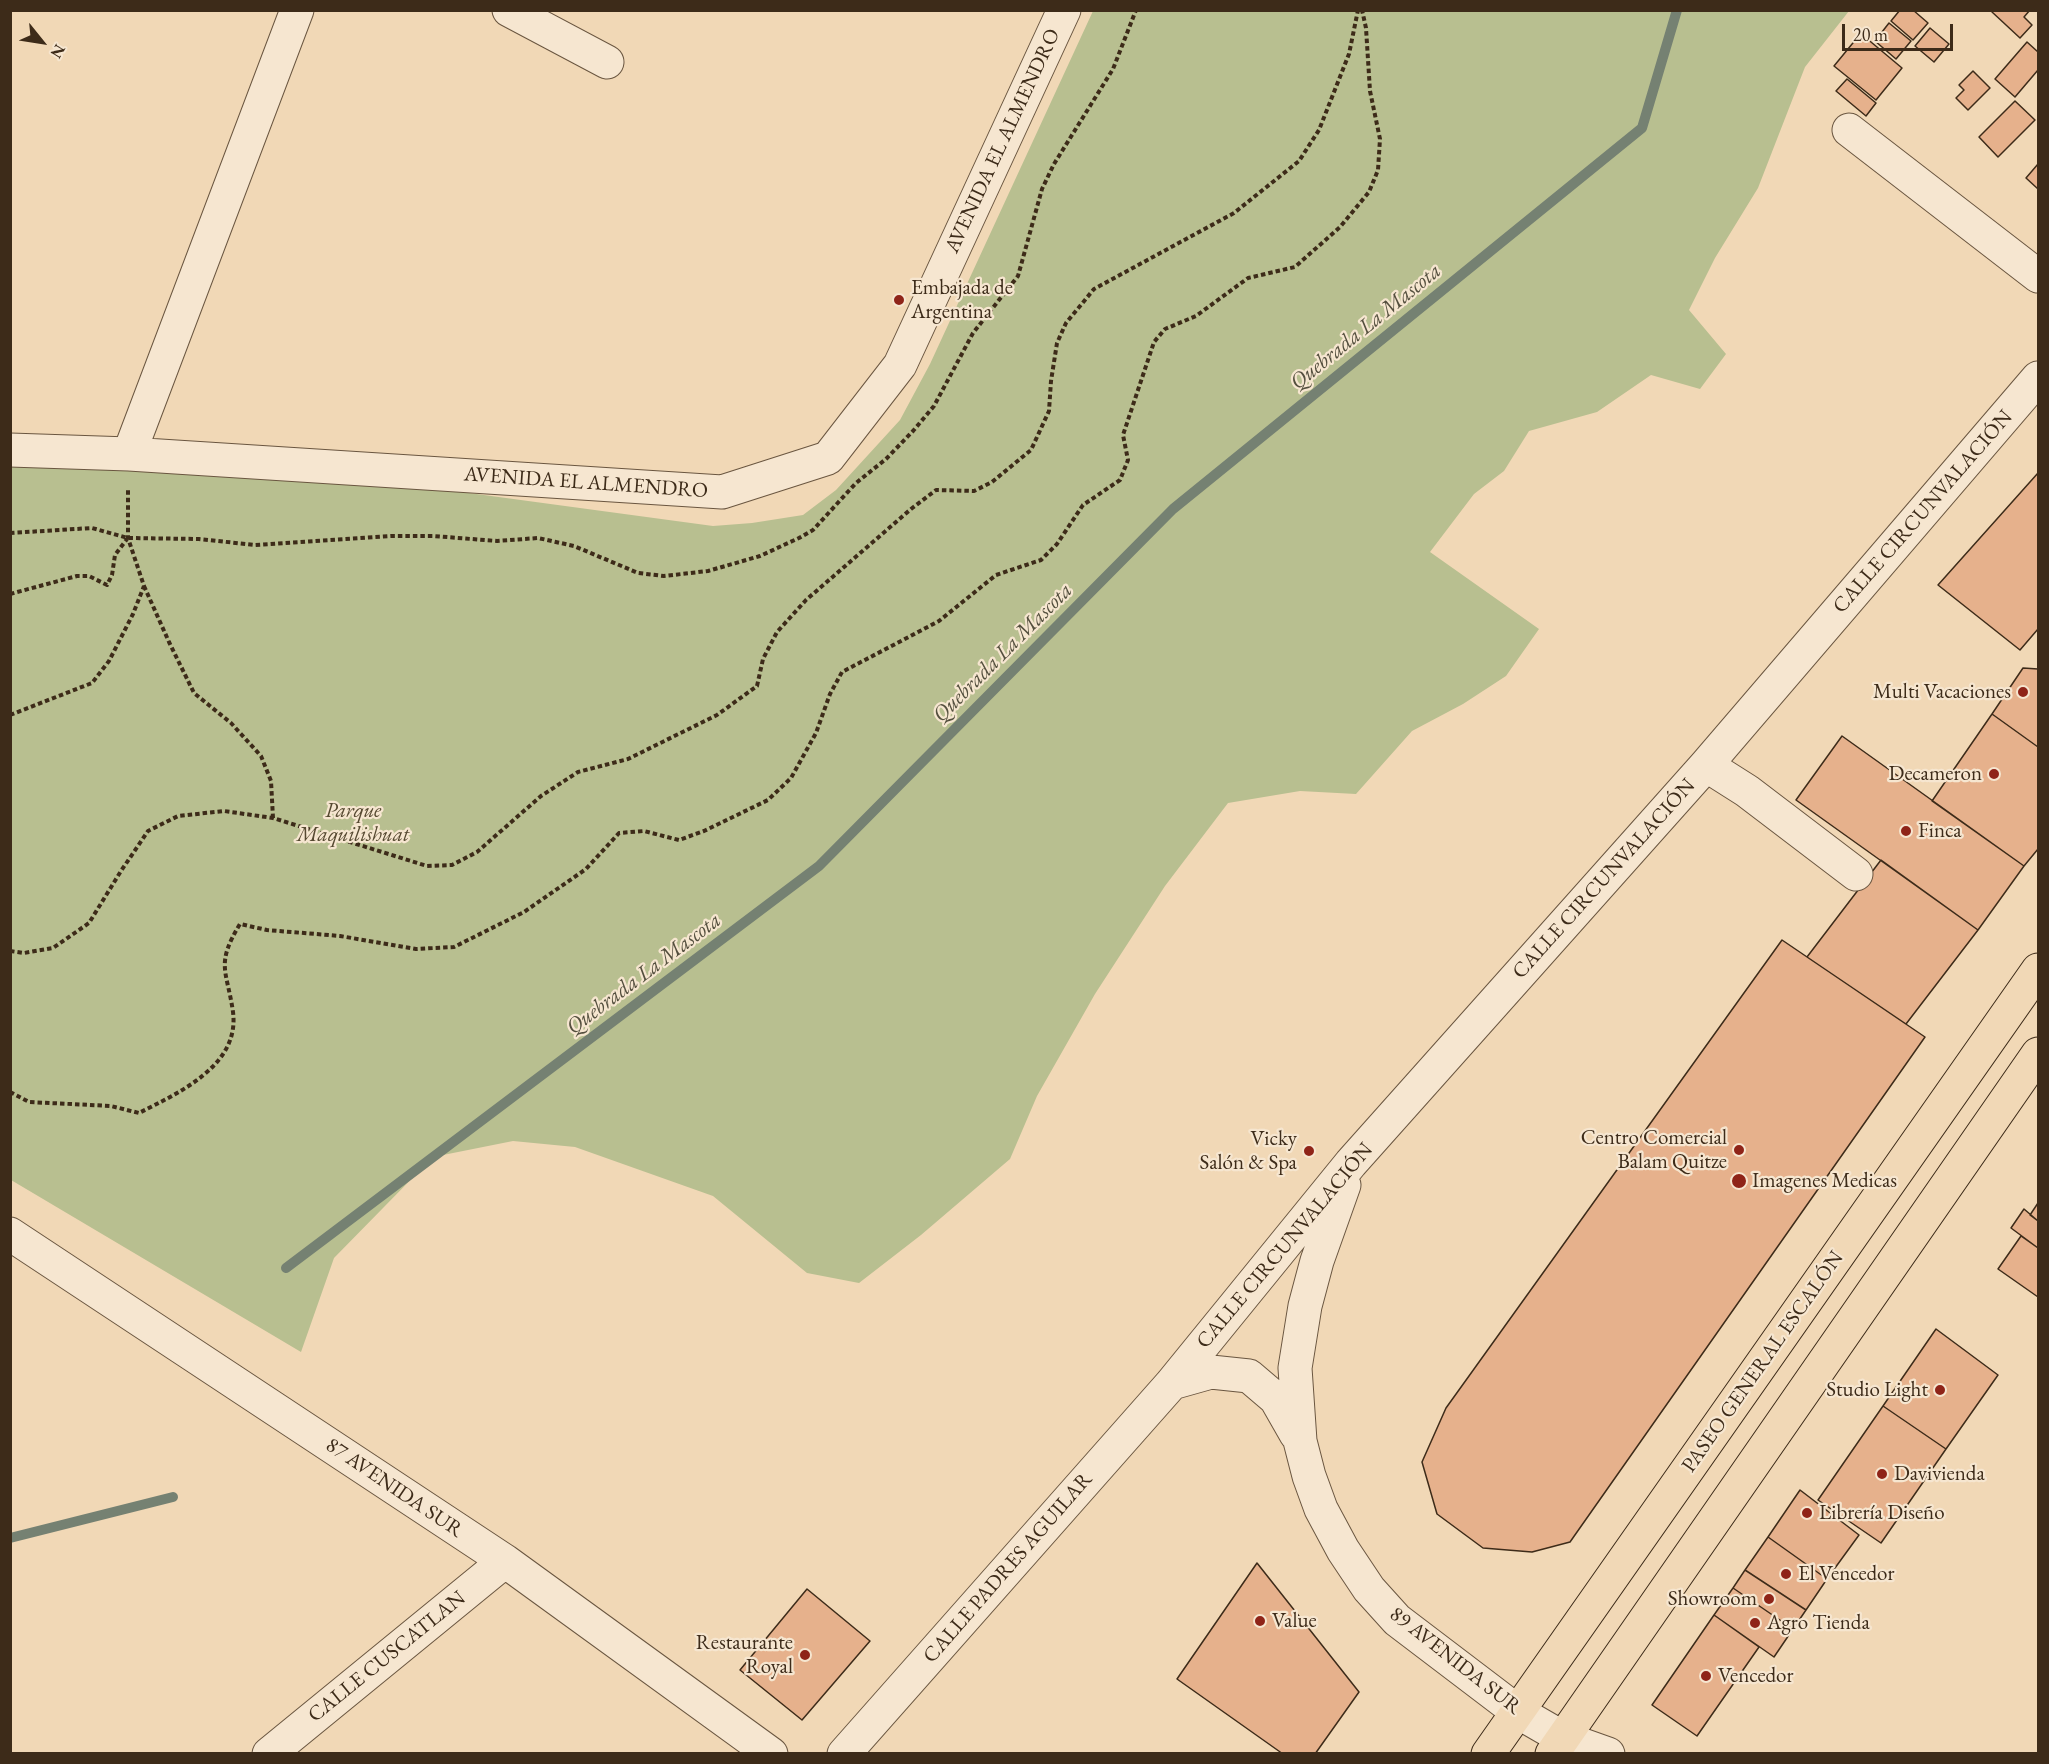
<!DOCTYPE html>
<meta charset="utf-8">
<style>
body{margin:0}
#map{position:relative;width:2049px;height:1764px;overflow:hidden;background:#f1d8b6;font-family:"EB Garamond",serif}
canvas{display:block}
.frame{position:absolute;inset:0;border:12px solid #3d2b19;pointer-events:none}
.north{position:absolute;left:12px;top:12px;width:60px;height:60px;-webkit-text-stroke:4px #f6e6d0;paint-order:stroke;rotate:120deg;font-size:16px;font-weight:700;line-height:24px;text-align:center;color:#3d2b19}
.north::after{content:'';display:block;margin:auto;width:21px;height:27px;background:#3d2b19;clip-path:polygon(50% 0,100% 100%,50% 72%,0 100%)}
.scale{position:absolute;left:1842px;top:24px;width:111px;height:27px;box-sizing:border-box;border:3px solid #3d2b19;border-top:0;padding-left:8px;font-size:18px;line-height:21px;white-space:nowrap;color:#3d2b19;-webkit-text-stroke:4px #f6e6d0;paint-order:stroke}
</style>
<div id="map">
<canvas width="2049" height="1764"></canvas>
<div class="frame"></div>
<div class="north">N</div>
<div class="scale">20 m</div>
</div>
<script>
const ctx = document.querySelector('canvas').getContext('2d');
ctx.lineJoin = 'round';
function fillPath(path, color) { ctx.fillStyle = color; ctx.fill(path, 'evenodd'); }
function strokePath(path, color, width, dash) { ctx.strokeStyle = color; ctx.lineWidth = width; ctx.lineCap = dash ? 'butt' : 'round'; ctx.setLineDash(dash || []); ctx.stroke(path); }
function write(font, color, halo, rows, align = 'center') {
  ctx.font = font + ' "EB Garamond",serif'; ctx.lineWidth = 4.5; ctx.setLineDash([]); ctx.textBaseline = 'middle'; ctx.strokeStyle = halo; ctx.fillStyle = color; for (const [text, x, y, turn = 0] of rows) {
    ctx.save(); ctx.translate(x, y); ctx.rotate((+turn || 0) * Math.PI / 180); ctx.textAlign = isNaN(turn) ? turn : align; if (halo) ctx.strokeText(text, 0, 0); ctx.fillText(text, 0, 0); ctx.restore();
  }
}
fillPath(new Path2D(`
 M1093,11h756l-44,56 -47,121 -43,70 -26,52 37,44 -26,35 -49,-14 -54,37 -68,19 -25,40 -30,23 -44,58 109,77 -33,47 -43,28 -51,27 -56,63 -56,-3 -72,12 -63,83 -70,108 -58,102 -27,63 -89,76 -62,48 -52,-10 -94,-77 -138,-49 -62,-6 -80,16 -99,101 -33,94 -290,-172 -1,-729 215,9 488,66 39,-3 51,-8 33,-25 64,-70 30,-56z`), '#b8bf90');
strokePath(new Path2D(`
 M286,1268l533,-402 354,-357 469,-381 35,-118
 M10,1538l163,-41`), '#758172', 10);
const building = new Path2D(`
 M1900,10h13l15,13 -15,17 -22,-19z
 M1994,10h36l-6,7 8,8 -12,13 -28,-26z
 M1889,23l22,18 -15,18 -21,-18z
 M1930,28l19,16 -15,18 -19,-16z
 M1865,37l37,31 -26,32 -42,-34 23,-28 4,3z
 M2027,42l11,10v18l-23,27 -20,-18z
 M1973,71l17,17 -22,22 -12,-12 8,-8 -5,-5z
 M1847,79l29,24 -10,13 -30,-25z
 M2015,101l20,19 -37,37 -19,-20z
 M2038,164v25l-12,-11z
 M2038,473v156l-18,21 -82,-65z
 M2023,668l15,1v78l-46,-33z
 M1992,714l46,33v102l-14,17 -92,-65z
 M1842,736l182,130 -46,64 -182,-130z
 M1881,860l97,70 -72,94 -99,-67z
 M1782,940l143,97 -355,505 -38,10 -49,-4 -46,-34 -15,-52 24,-54z
 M2038,1203v18l-8,-6z
 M2024,1209l14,12v27l-27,-20z
 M2021,1236l17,12v49l-40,-28z
 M1936,1329l62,46 -52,74 -63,-43z
 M1883,1406l63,43 -65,94 -63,-43z
 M1800,1490l59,45 -32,44 -59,-42z
 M1768,1537l59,42 -21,31 -61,-40z
 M1257,1563l102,129 -44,62h-32l-106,-75z
 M1745,1570l61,40 -13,19 -60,-41z
 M1733,1588l60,41 -19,28 -60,-42z
 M807,1589l63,52 -68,79 -62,-50z
 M1714,1615l45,32 -62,89 -45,-31z`);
fillPath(building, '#e6b18c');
strokePath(building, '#3d2b19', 1.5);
const minor = new Path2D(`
 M509,10l98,52
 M1849,130l189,146
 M10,450l119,4 593,38 106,-34 72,-93 164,-355
 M129,454l168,-444
 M1706,765l41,26 109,83
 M1344,1185l-27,76 -12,45 -10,62 5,73 9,35 12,33 22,41 26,39 28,31 121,92 45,26 45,16
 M10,1234l495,327 266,193
 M1172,1383l39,-11 38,4 27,23 20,35
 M269,1754l236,-193
 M844,1754l328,-371 179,-220 355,-398 332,-387`);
const major = new Path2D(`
 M1488,1754l550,-784
 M1552,1754l486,-700`);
strokePath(minor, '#6a5640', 35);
strokePath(major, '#3d2b19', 35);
strokePath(new Path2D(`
 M10,533l82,-5 36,10 71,1 56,6 136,-9h42l64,5 41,-3 36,8 64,27 26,3 44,-5 52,-15 39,-18 14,-8 43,-47 30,-24 27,-28 21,-25 39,-73 45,-57 24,-87 12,-25 59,-95 23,-59
 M144,586l25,56 25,51 37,30 30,33 10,25 2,37
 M10,594l67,-18h12l18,9 5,-10 3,-20 12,-16
 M10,715l82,-32 17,-22 24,-47 11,-28 -16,-48v-50
 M10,951l14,2 29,-5 36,-25 32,-52 27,-40 30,-15 46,-5 49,7 154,48 25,-1 25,-13 64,-56 37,-24 50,-13 89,-44 40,-29 6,-27 14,-27 29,-32 105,-91 25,-19 38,1 18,-9 39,-32 18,-39 2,-30 6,-38 9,-20 28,-34 140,-76 65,-52 20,-31 30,-76 9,-44
 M10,1092l19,10 82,4 28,7c39,-20 101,-47 94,-101 -6,-42 -18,-47 7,-88l27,6 73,6 76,13 38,-2 70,-35 62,-43 33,-36 25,-2 35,9 25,-9 64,-31 23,-22 25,-45 14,-39 12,-22 97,-51 57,-46 45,-15 16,-16 26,-39 37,-25 8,-20 -5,-25 31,-93 11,-13 31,-13 52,-38 47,-11 45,-40 29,-35 9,-22 2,-31 -10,-48 -4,-63 -4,-18`), '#3d2b19', 4, [4.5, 3]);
strokePath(minor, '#f6e6d0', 33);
strokePath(major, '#f1d8b6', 33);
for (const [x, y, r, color] of [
 [899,300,6,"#8f2418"],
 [2023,692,6,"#8f2418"],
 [1994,774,6,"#8f2418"],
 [1906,831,6,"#8f2418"],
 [1739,1150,6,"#8f2418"],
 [1309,1151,6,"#8f2418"],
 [1739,1181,8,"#8f2418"],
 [1940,1390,6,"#8f2418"],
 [1882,1474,6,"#8f2418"],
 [1807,1513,6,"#8f2418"],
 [1786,1574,6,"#8f2418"],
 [1769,1599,6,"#8f2418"],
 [1260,1621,6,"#8f2418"],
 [1755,1623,6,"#8f2418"],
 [805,1655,6,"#8f2418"],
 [1706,1676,6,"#8f2418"]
]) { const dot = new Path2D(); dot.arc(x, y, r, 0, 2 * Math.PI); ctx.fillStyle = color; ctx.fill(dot); strokePath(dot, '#f6e6d0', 2); }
write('21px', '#3d2b19', '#f6e6d0', [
 ["AVENIDA EL ALMENDRO",1003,141,-65],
 ["AVENIDA EL ALMENDRO",586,483,4],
 ["CALLE CIRCUNVALACIÓN",1923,512,-49],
 ["CALLE CIRCUNVALACIÓN",1604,879,-48],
 ["CALLE CIRCUNVALACIÓN",1285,1246,-50],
 ["PASEO GENERAL ESCALÓN",1763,1362,-55],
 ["87 AVENIDA SUR",394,1488,34],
 ["CALLE PADRES AGUILAR",1008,1568,-49],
 ["CALLE CUSCATLAN",387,1657,-39],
 ["89 AVENIDA SUR",1455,1661,38]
]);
write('21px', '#3d2b19', '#f6e6d0', [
 ["Embajada de",911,288],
 ["Argentina",911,312],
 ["Multi Vacaciones",2011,692,"right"],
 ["Decameron",1982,774,"right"],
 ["Finca",1918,831],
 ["Centro Comercial",1727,1138,"right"],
 ["Balam Quitze",1727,1162,"right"],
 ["Vicky",1297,1139,"right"],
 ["Salón & Spa",1297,1163,"right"],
 ["Imagenes Medicas",1752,1181],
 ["Studio Light",1928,1390,"right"],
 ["Davivienda",1894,1474],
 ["Librería Diseño",1819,1513],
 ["El Vencedor",1798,1574],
 ["Showroom",1757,1599,"right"],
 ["Value",1272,1621],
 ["Agro Tienda",1767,1623],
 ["Restaurante",793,1643,"right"],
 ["Royal",793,1667,"right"],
 ["Vencedor",1718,1676]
], 'left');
write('italic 21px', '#564931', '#f6e6d0', [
 ["Parque",353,811],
 ["Maquilishuat",353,835]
]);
write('italic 22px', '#544f3e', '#f6e6d0', [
 ["Quebrada La Mascota",1366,327,-39],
 ["Quebrada La Mascota",1003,653,-45],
 ["Quebrada La Mascota",644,974,-37]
]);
</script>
